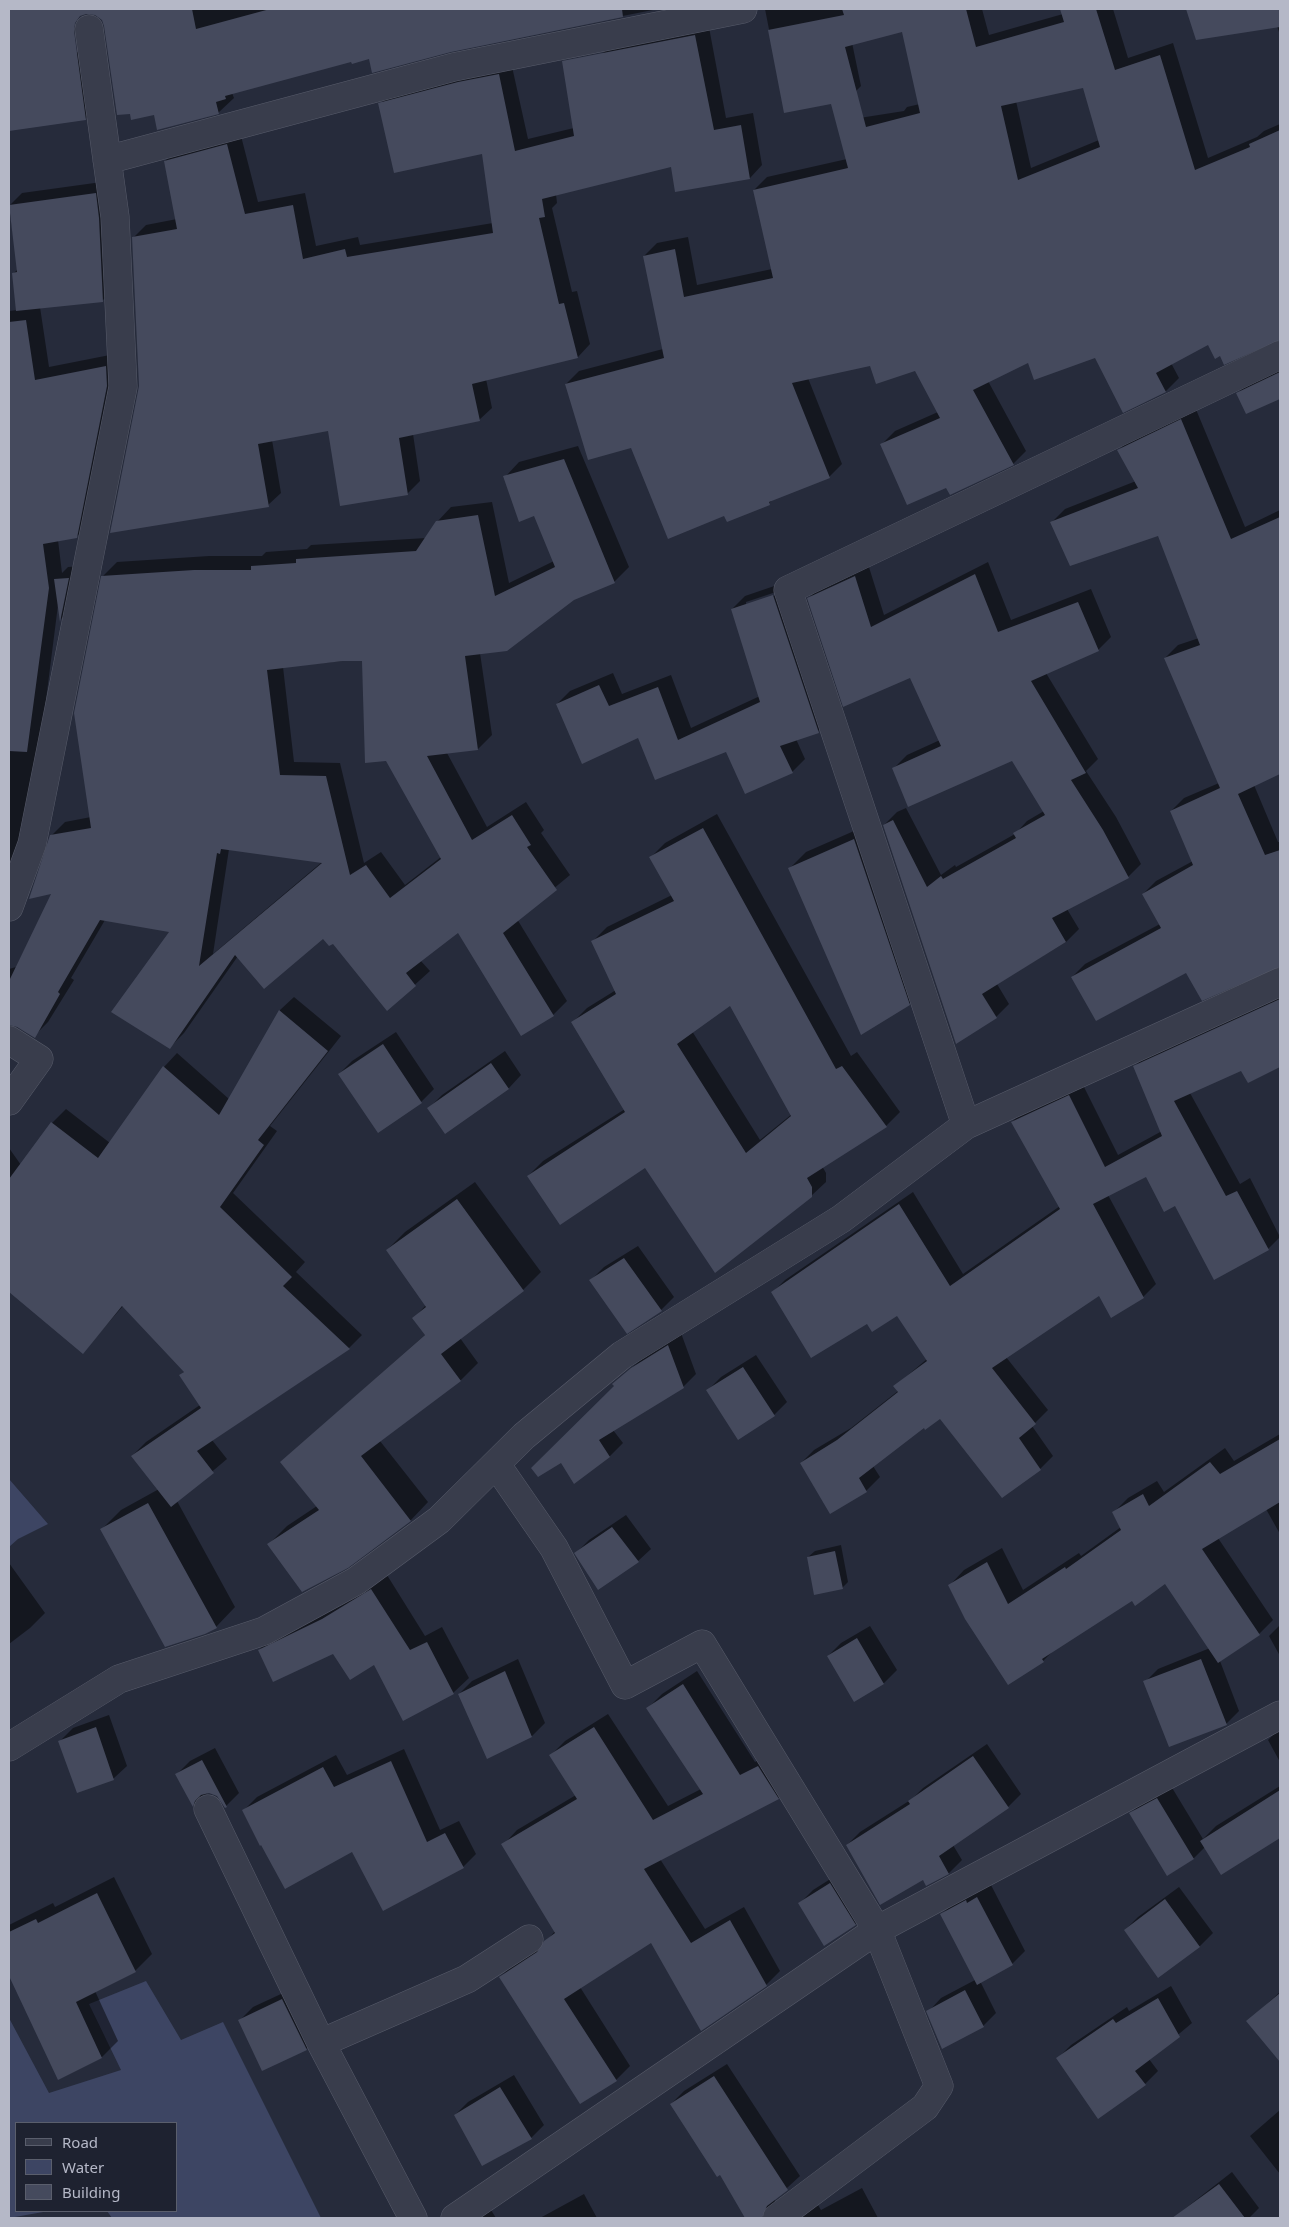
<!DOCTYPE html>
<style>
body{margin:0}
#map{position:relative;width:1289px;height:2227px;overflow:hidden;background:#262b3b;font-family:"Noto Sans",sans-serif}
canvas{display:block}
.frame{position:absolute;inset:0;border:10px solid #b5b8c7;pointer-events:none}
.legend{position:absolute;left:15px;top:2122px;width:162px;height:90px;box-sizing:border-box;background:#1e2230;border:1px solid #5a5e6c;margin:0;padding:6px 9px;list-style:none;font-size:15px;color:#b5b8c7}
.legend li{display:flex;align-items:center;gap:10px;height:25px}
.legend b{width:25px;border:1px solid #5a5e6c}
</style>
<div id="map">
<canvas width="1289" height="2227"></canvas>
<div class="frame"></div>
<ul class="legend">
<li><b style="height:6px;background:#393d4c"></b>Road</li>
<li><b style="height:14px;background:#3d4563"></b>Water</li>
<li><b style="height:14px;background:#454a5d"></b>Building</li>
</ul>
</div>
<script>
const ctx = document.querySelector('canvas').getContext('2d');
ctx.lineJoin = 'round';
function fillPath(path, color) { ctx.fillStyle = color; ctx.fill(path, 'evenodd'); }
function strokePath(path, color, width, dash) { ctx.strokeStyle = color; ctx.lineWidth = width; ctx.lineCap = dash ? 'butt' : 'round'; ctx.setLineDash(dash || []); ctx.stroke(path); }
fillPath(new Path2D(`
 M9,1479l39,45 -30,15 -9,8z
 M146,1981l35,59 42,-18 98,196h-209l-5,-7h69v-88h-160v88h33l-40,7v-200l40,75 72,-23 -32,-66z`), '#3d4563');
fillPath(new Path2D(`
 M9,9h50l8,45 23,-4 8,56 -13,13 -76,11z
 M96,9h469l1,6 -214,46 -120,32 2,5 -16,15h-63l-52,-94 -6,-5z
 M595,9h63l-61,12z
 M765,9h80l16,77 -13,13 -63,12z
 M880,9h102l7,26 74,-21 -2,-5h52l15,49 45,-15 35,115 49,-21 7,-6 16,-7v214l-56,25 -3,-8 -12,-12 -38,20 8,15 -13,13 -42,20 -28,-55 -67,5 -41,20 38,70 -13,13 -66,23 -65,-43 13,-13 43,-19 -23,-43 -44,-4 -63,13 34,86 -13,13 -54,21 -6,5 -44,12 -93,-69 -66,-62 13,-13 84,-22 -19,-93 13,-13 31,-6 9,48 75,-16 -18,-79 13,-13 80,-18 6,-40 51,-8 3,-4 13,-3 -17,-73 -20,5zM1084,87l15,53 -68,28 -15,-67z
 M1187,9h93v26l-3,-9 -80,13z
 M708,22l18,96 27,-5 9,52 -12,13 -78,-12 -116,28 1,9 -5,5 20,84 5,-1 13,53 -12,13 -92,22 6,29 -13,12 -66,14 7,47 -13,13 -78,-65 -57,11 9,53 -13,12 -128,-118 -7,-149 13,-13 31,-6 -12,-58 13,-12 62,-17 18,70 47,-9 11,53 42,-9 2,8 133,-22 -10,-70 -103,-49 13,-13 118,-29 17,77 50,-12 24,-73 13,-13z
 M109,181l7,106 -13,13 -63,7 9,60 71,-14 -29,170 -15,14 -18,3 4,33 6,-6 13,-1 -8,42 -12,11 -3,-14 -28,221 -21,62v-577l8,-1 -3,-37 4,-4 -9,-63 13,-13z
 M1280,366v32l-34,15 -8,-20 13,-13z
 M1195,407l50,120 35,-17v263l-26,12 24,57h2v124l-208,11 13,-13 75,-40 -17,-30 13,-13 37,-20 -22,-50 13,-13 35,-15 -54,-125 13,-13 21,-7 -40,-103 -107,-13 13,-13 71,-28 -17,-31 13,-13z
 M578,446l51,121 -15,15 -41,17 -93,54 12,82 -14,14 -31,4 40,74 39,-25 18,28 -3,3 29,42 -53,44 50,82 -14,14 -94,-84 -39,29 10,11 -42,38 -55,-67 -9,-5 -86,19 -54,77 -14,14 1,-116 -66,-11 -34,58 3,2 -26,42 -14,14 -25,-13v-54l7,-2 37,-74 -2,-57 14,-14 26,-5 11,-240 15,-15 92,-6h53l4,-4 41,-3 4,-4 115,-7 11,-16 14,-15 41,-5 17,81 45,-22 -19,-46 -30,-38 14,-15zM363,659l78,198 -36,28 -24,-33 -17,11 -24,-100 -46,-1 -11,-95zM229,849l93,13 -109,92z
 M988,562l23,58 80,-31 20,48 -13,13 -52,23 52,86 -12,12 30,46 25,47 -13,13 -61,32 12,20 -13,13 -69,42 12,20 -13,13 -40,25 -72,-217 13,-13 9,-4 35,67 14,-10 1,2 59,-33 12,-13 17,-10 -31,-52 -119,9 13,-13 33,-15 -30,-64 -101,-78 13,-13 46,-21 16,51z
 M786,582l45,136 -13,13 -22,8 9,20 -13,13 -65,-22 -88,-13 -82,-33 13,-13 43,-18 9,21 49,-19 20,53 69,-32 -28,-87 13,-13zM779,591v3l-33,11v-3z
 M717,814l134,242 6,-4 43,60 -14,14 -64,40 4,7v9l-15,14 -165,-29 -118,9 15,-15 82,-52 -52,-87 14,-14 29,-18 -23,-49 14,-14 65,-32 -21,-38 14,-14zM730,1004l62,110 -32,26 -68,-109z
 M870,824l55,164 -16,16 -119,-136 16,-16z
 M1280,993v73l-32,16 -6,-13 -52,24 50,91 10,-6 30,59 -12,12 -92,-45 -30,-29 -38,20 48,89 -13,13 -44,-2 -93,62 42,53 -16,16 21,30 -13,13 -100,-51 -16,8 -51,40 7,11 -14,14 -36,21 -29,-49 13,-13 37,-22 47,-37 -3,-5 32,-27 -30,-44 -30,7 -95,-29 13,-13 128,-88 50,82 97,-68 -48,-84 13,-13 57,-26 36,72 44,-24 -27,-65 13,-13z
 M294,997l47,39 -71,90 7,5 -44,62 72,69 -9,10 66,63 -13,13 -137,92 15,19 -50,42 58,106 -19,20 -114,-98 19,-19 38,-21 -27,-33 14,-14 54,-37 -20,-30 5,-4 -62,-65 -40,46 -53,-66 -21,-17v-121l12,17 31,-42 14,-14 44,34 54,-76 13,-14 52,46 51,-89z
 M396,1032l38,57 -13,13 -82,-28 13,-13z
 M505,1051l16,24 -12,13 -64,44 -16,-24 13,-13z
 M475,1182l66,90 -18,18 -63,48 18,25 -17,17 -81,61 48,61 -17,18 -64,47 -78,-23 18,-18 30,-20 -36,-44 145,-128 -12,-16 12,-13 -39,-55 18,-18z
 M638,1246l36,51 -13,13 -70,-30 13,-13z
 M681,1333l15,41 -13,13 -70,43 10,13 -13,13 -36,26 41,-96 -1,-2 32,-29z
 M756,1355l31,47 -13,13 -66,-25 13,-13z
 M1280,1434v100l-14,-25 -48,29 55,82 -14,14 -39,27 19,50 -13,13 -81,-42 13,-13 52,-21 -45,-66 -33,17 -78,51 -11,11 -93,-76 14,-15 38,-22 21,42 56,-37 2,3 40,-29 -8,-14 15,-15 29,-17 7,11 61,-44 9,13z
 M626,1515l25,34 -13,12 -62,-8 13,-13z
 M841,1545l7,37 -6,6 -34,-31 7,-6z
 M9,1563l36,50 -15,15 -21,16z
 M387,1575l38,61 17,-9 27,51 -16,15 -79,-30 -40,-11 -75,-2 16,-16z
 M1280,1625v31l-11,-20z
 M870,1626l27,44 -13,13 -29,17 -27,-44 13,-13z
 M518,1659l27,64 -13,13 -44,21 -29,-63 13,-13z
 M697,1671l58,91 18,-10 19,32 -14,14 -118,61 45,70 39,-22 36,64 -14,14 -114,-44 -72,46 50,79 -14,14 -116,-103 15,-14 28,-18 12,-14 -52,-86 14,-15 59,-35 -25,-40 14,-14 43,-27 60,92 33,-17 -53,-81 14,-14z
 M109,1715l18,51 -13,12 -36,13 -18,-50 13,-13z
 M1280,1728v34l-12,-22z
 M987,1744l34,50 -13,13 -55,38 9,15 -13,13 -23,12 -3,-7 -76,-33 13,-13 52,-33 11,-11z
 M215,1748l24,45 -13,13 -8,-11 -9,-3 -16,13 -16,-31 13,-13z
 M404,1749l36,81 19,-9 17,33 -13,13 -219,-57 13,-13 79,-42 11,20z
 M1171,1786l32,53 13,-13 64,-40v51l-58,36 -17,-26 -11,11 -26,17 -38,-61 13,-13z
 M843,1871l25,41 -13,12 -55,-21 13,-13z
 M114,1877l38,77 -17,17 -40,20 23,50 -16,16 -43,21 -50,-105v-48l44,-22 2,4z
 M991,1885l34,66 -13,13 -32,17 16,32 -13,13 -41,21 -14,-35 13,-14 34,-18 -33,-66 13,-13 24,-13 2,2z
 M1179,1887l34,46 -13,13 -42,30 -33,-46 13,-13z
 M1171,1986l21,37 -43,36 9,12 -13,13 -87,-26 13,-13 56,-38 2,4z
 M296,1987l23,49 -13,13 -66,-29 13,-13z
 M1280,1992v68l-32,-39z
 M727,2064l73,112 -25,23 -1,8 8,11h-36l-26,-44 -49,-70 13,-13z
 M514,2075l30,50 -13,13 -76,-23 13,-13z
 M1280,2110v64l-30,-38z
 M1232,2172l27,36 -10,10h-76z
 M862,2188l16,30h-78l18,-13 3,5z
 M584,2194l13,24h-57z
 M491,2210l5,8h-21z`), '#0007');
fillPath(new Path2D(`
 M9,9h183l4,20 74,-20h352l1,8 -172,35 -79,21 -3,-14 -17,5 -1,-2 -126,34 1,3 -10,3 3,12 -62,16 -3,-15 -23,5 -1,-6 -13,1 -13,-89 -2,-6 -7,-5 -9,-1 -6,2 -5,7 -1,8 12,89 -77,11z
 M842,9h124l10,38 88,-25 -4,-13h36l19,61 45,-15 35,115 55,-23 -1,-3 31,-14v210l-56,25 -4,-9 -5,3 -7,-14 -52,28 10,19 -43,21 -28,-55 -61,22 -6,-17 -55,27 41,75 -64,30 -4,-7 -39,17 -27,-61 60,-26 -25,-47 -39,13 -6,-18 -78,17 38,95 -61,24 1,3 -43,17 -3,-6 -56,23 -37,-91 -43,12 -23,-76 99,-26 -21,-102 32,-7 9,48 89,-19 -20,-88 95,-22 -17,-64 -47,9 -16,-83 76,-15zM902,32l18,81 -54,14 -21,-80zM1083,88l17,59 -82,33 -17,-74z
 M1186,9h94v18l-84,13z
 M695,35l19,95 27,-5 9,54 -75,13 -4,-25 -129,32 3,18 -6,1 20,86 5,-1 14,55 -106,26 8,37 -81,17 9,57 -68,11 -12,-75 -70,13 11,63 -159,26 29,-147 -7,-149 45,-8 -13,-68 63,-17 18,70 48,-9 10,54 42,-10 2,8 146,-24 -11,-79 -88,19 -16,-70 80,-21 41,-8 16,77 59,-15 -12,-75z
 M96,193l3,25 4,84 -87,9 -4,-38 5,-1 -8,-67z
 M26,320l9,60 71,-14 1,20 -30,152 -34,6 6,44 -22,164 -18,-1v-429z
 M1280,372v27l-34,15 -10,-21z
 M1181,419l50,120 49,-22v257l-42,20 27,61 15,-5v117l-78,34 -16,-28 -90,48 -25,-44 90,-49 -19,-34 51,-29 -23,-54 50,-23 -56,-130 36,-13 -42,-109 -88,30 -20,-44 88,-34 -21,-38z
 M564,459l51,124 -41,17 -67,51 -42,5 13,94 -51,6 45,84 40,-25 19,30 -4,2 30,43 -54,43 51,83 -33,20 -63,-103 -52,40 10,13 -29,25 -54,-67 -4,2 -6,-7 -59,50 -29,-34 -65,94 -59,-37 58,-80 -69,-12 -42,72 2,2 -25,44 -18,-11 -8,-2v-44l42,-87 -22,5 21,-64 41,-7 -17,-115 27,-137 93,-6h57v-4l45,-3v-4l120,-8 20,-30 42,-6 17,81 60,-29 -21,-51 -15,6 -16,-46zM343,661h19l3,102 21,-2 55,98 -51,39 -24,-33 -16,10 -24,-99 -46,-1 -13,-105zM221,849l101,14 -123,103 18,-113 3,1z
 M975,574l23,58 80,-30 21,49 -68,30 55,92 -15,7 32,50 26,48 -77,40 14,24 -84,52 15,24 -41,26 -73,-219 10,-5 34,67 14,-11 2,3 73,-41 -3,-5 32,-18 -33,-54 -104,46 -16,-39 49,-22 -31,-68 -67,29 -36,-109 48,-22 16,51z
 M69,578l-9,44 -6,-43z
 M773,595l46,138 -39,13 13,27 -48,21 -19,-42 -71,28 -17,-42 -56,26 -26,-60 43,-19 10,21 49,-19 20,53 82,-38 -29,-93z
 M703,828l133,241 6,-3 45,61 -80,51 5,9v10l-97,76 -70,-105 -85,57 -33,-49 98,-64 -54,-90 45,-28 -25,-53 83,-40 -25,-44zM730,1006l61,110 -45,37 -69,-109z
 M854,839l56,166 -49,30 -73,-167z
 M1280,999v68l-32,16 -7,-12 -67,30 52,95 11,-5 32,59 -55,30 -39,-74 -11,6 -18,-35 -53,27 51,94 -33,20 -12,-22 -107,72 44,56 -17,14 22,32 -39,28 -62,-79 -15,11 -1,-2 -65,50 8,14 -37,22 -30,-51 37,-23 61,-48 -5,-6 34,-25 -30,-45 -25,16 -5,-8 -56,34 -40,-66 128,-88 51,82 110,-77 -49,-87 58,-27 36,72 57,-31 -29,-70z
 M279,1010l49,41 -70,89 6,5 -44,62 72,70 -9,9 67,63 -153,102 17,22 -43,34 -40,-51 70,-48 -22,-33 5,-3 -62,-66 -39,48 -74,-62v-113l42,-57 47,36 65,-92 56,49z
 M383,1044l39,59 -44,30 -40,-59z
 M491,1063l18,26 -64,45 -18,-26z
 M457,1199l67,92 -83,63 20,27 -100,75 50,65 -63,47 -46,24 -35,-48 52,-34 -39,-48 145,-127 -13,-17 14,-11 -40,-57z
 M624,1258l38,53 -35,23 -38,-54z
 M668,1345l16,43 -85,52 11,17 -36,27 -13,-21 -23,14 -7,-9 83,-82 -2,-2 19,-16z
 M743,1367l32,49 -37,24 -32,-50z
 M1280,1439v63l-78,47 58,86 -42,28 -53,-79 -30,22 -3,-5 -90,58 2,3 -36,23 -43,-66 -17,-34 39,-23 21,42 57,-37 1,2 55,-39 -9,-18 31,-18 6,12 61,-44 10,12z
 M148,1503l69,125 -12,6 -40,13 -65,-118z
 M612,1527l27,35 -41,28 -24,-37z
 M835,1551l8,38 -29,6 -7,-38z
 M371,1589l39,61 17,-8 27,52 -51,27 -29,-56 -24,15 -17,-26 -60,28 -15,-32 64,-31z
 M857,1638l27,46 -30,18 -27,-46z
 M1201,1659l26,66 -58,22 -26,-66z
 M505,1671l27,66 -45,22 -29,-65z
 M683,1684l57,91 18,-9 21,33 -135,70 47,74 39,-23 37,66 -66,45 -50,-88 -87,56 53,82 -37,23 -81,-127 38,-25 7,-11 11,-8 -54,-89 76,-45 -28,-44 45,-28 59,93 50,-26 -57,-86z
 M96,1727l18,53 -37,13 -19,-52z
 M973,1756l36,52 -70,48 10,18 -23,12 -3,-6 -43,25 -34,-60 64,-41 -2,-3z
 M202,1760l25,47 -2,1 -8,-12 -8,-3 -8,2 -6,6 -2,6 -18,-33z
 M391,1761l36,81 18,-9 19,35 -81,43 -31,-59 -67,37 -24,-44 -1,1 -18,-36 81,-43 11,20z
 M1280,1790v48l-59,37 -21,-34z
 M1157,1798l37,61 -27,17 -38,-63z
 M830,1883l26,42 -32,21 -26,-43z
 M97,1893l39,79 -60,30 26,56 -44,22 -49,-104v-44l27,-13 2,4z
 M977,1897l36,68 -36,20 -37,-71 26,-14 1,3z
 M1165,1899l35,48 -42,31 -34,-48z
 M965,1990l19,37 -42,22 -16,-38z
 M1280,1993v69l-34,-41z
 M1158,1998l22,39 -45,34 11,14 -48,34 -42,-61 57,-39 3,4z
 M282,1999l25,51 -45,21 -24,-51z
 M714,2076l74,114 -21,16 -5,12h-17l-25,-43 -3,2 -47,-73z
 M500,2087l32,52 -50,27 -28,-51z
 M1219,2184l26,34h-73z`), '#454a5d');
const minor = new Path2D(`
 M107,160l347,-93 289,-58
 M9,907l23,-63 91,-457 -8,-170 -26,-188
 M9,1040l30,19 -30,42
 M966,1125l-178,-535 492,-235
 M496,1464l58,84 71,137 77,-41 175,286 62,156 -14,21 -148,111
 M9,1747l110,-68 145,-48 92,-50 83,-61 85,-84 98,-81 219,-136 125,-94 314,-143
 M208,1809l113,234 92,175
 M321,2043l146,-64 62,-40
 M455,2218l422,-288 403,-215`);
strokePath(minor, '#575b6a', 29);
strokePath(minor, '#393d4c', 28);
</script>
